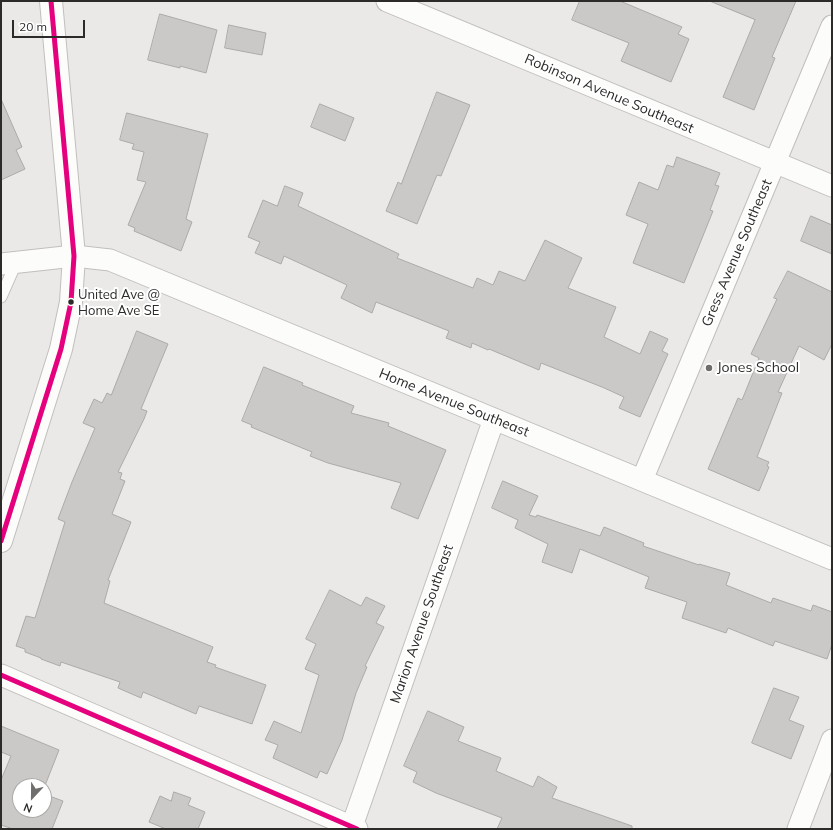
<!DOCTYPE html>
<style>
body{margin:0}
#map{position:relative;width:833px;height:830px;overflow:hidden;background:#ebe9e7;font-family:Mulish,sans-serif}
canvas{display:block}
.frame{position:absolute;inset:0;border:2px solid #2c2b29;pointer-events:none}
.north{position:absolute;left:12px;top:778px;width:40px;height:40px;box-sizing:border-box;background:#fff;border:1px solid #abaaa9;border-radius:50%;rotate:202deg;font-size:11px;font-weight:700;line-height:16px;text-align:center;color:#2c2b29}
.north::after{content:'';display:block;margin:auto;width:14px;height:18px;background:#6f6e6c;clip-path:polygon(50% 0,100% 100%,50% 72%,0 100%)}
.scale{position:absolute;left:12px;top:20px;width:73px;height:18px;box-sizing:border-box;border:2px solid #2c2b29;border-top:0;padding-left:5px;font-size:12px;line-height:14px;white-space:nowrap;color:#2c2b29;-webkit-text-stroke:3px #fff;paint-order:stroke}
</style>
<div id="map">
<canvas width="833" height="830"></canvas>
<div class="frame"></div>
<div class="north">N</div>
<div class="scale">20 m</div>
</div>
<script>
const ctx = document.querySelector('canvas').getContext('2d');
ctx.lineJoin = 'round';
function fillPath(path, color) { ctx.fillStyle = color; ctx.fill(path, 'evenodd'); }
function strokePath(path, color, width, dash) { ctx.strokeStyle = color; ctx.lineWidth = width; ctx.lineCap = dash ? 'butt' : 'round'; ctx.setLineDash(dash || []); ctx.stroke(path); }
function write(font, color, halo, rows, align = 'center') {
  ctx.font = font + ' Mulish,sans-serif'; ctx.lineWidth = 4; ctx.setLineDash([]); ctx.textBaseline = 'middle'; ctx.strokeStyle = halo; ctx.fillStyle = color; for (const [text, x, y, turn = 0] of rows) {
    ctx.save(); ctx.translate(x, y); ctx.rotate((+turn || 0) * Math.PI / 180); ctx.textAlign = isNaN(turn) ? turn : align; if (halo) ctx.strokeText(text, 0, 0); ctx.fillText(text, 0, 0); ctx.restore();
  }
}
const building = new Path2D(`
 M580,1h40l62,26 -4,7 11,5 -18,43 -50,-21 8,-18 -57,-23z
 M710,1h86l-24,56 3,1 -21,52 -31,-13 32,-77z
 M160,14l57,16 -11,43 -26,-7v2l-32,-8z
 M229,25l37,8 -4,22 -37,-7z
 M437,92l33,13 -29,71 -4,-1 -20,49 -31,-13 12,-29 3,2z
 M1,99l21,48 -6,3 9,19 -24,11z
 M320,104l34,14 -9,23 -34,-14z
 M127,113l81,21 -22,85 6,3 -11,29 -47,-20 1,-3 -7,-3 18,-43 -9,-2 7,-28 -12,-3 2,-5 -14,-4z
 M677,157l43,16 -5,12 4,1 -9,24 3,1 -29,72 -51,-20 15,-39 -22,-9 13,-33 19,8 9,-25 6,2z
 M285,186l18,7 -5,13 101,48 -2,4 76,30 4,-10 16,7 6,-14 26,10 20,-41 37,18 -14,30 48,19 -12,30 36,17 10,-23 18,8 -6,12 6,3 -28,63 -21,-9 5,-11 -22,-10 -61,-24 -2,7 -50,-21 -1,1 -16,-7 -1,5 -25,-10 3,-7 -73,-29 -4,11 -31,-15 6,-13 -63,-29 -3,8 -26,-11 5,-11 -12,-5 15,-37 14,6z
 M811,216l21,9v29l-31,-13z
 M788,271l44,21v52l-8,16 -25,-14 -21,46 4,1 -25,64 12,5 -2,4 2,1 -10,24 -51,-22 30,-71 4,2 17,-42 -8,-4 26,-55 -3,-1z
 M137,331l31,13 -27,65 6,2 -3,8 -26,53 4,1 -2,6 5,2 -13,33 19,8 -23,58 2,1 -6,22 109,44 -6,15 9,3 -1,2 51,18 -14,39 -53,-18 -3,8 -53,-22 -2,6 -23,-10 2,-6 -59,-20 -1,4 -19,-7v-1l-16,-6v-3l-9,-3 10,-30 9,2 30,-96 -7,-3 14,-37 23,-54 -12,-5 11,-24 8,4 5,-10 4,2z
 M264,367l39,16 -1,2 52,21 -3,7 38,10 -1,3 58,24 -28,69 -27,-11 10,-25 -73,-20 -18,-7 2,-4 -61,-25 1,-2 -10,-4z
 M503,481l35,15 -9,19 7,2 1,-2 63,21 4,-9 40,16 -1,3 56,19v-1l31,9 -4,12 45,18 2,-5 38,13 2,-6 19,7v32l-5,15 -52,-18 -2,5 -45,-18 -2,5 -44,-15 5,-16 -42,-14 4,-11 -69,-28 -8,24 -30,-11 6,-18 -33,-16 3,-8 -26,-12z
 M330,590l31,16 5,-9 19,9 -9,17 8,4 -19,39 2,1 -11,26 -14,47 -15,34 -7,-3 -3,7 -44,-20 5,-13 -13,-5 9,-19 27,12 18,-58 -14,-6 11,-25 -10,-5z
 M774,688l25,9 -10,23 15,6 -13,33 -39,-16z
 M428,711l36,16 -6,14 43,17 -5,13 37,16 5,-11 19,11 -5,11 80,28v3h-135l5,-11 -66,-25 -23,-11 4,-10 -13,-6z
 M1,726l58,24 -15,38v-2h-24v24h24v-16l19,7 -11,28h-39l-12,-4v-45l10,-24 -10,-4z
 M174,792l17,6 -3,7 17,7 -7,17h-32l-17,-7 11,-26 11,5z`);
fillPath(building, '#cbc9c7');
strokePath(building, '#acaaa9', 1);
const service = new Path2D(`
 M1,297l15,-34`);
const minor = new Path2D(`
 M387,1l445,185
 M1,264l73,-8 36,4 722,299
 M642,480l190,-454
 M1,675l356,154
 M351,829l143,-410
 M798,829l34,-89`);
const tertiary = new Path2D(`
 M1,541l60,-192 10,-47 3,-46 -23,-255`);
strokePath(service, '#c1bfbd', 13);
strokePath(minor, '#c1bfbd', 23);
strokePath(tertiary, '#c1bfbd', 24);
strokePath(service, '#fcfcfb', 11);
strokePath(minor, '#fcfcfb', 21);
strokePath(tertiary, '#fcfcfb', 22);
strokePath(new Path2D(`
 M1,541l60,-192 10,-47 3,-46 -23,-255
 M1,675l356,154`), '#e5007d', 5);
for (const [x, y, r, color] of [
 [71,302,3.5,"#2c2b29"],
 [709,368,4,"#6f6e6c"]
]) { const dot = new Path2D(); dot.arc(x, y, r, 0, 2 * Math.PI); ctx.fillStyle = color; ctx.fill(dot); strokePath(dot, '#fff', 1.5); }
write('13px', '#2c2b29', '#fff', [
 ["United Ave @",78,295],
 ["Home Ave SE",78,311]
], 'left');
write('14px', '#2c2b29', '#fff', [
 ["Robinson Avenue Southeast",609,94,23],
 ["Gress Avenue Southeast",737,253,-67],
 ["Home Avenue Southeast",454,403,22],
 ["Marion Avenue Southeast",422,624,-71]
]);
write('14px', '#2c2b29', '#fff', [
 ["Jones School",717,368]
], 'left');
</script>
